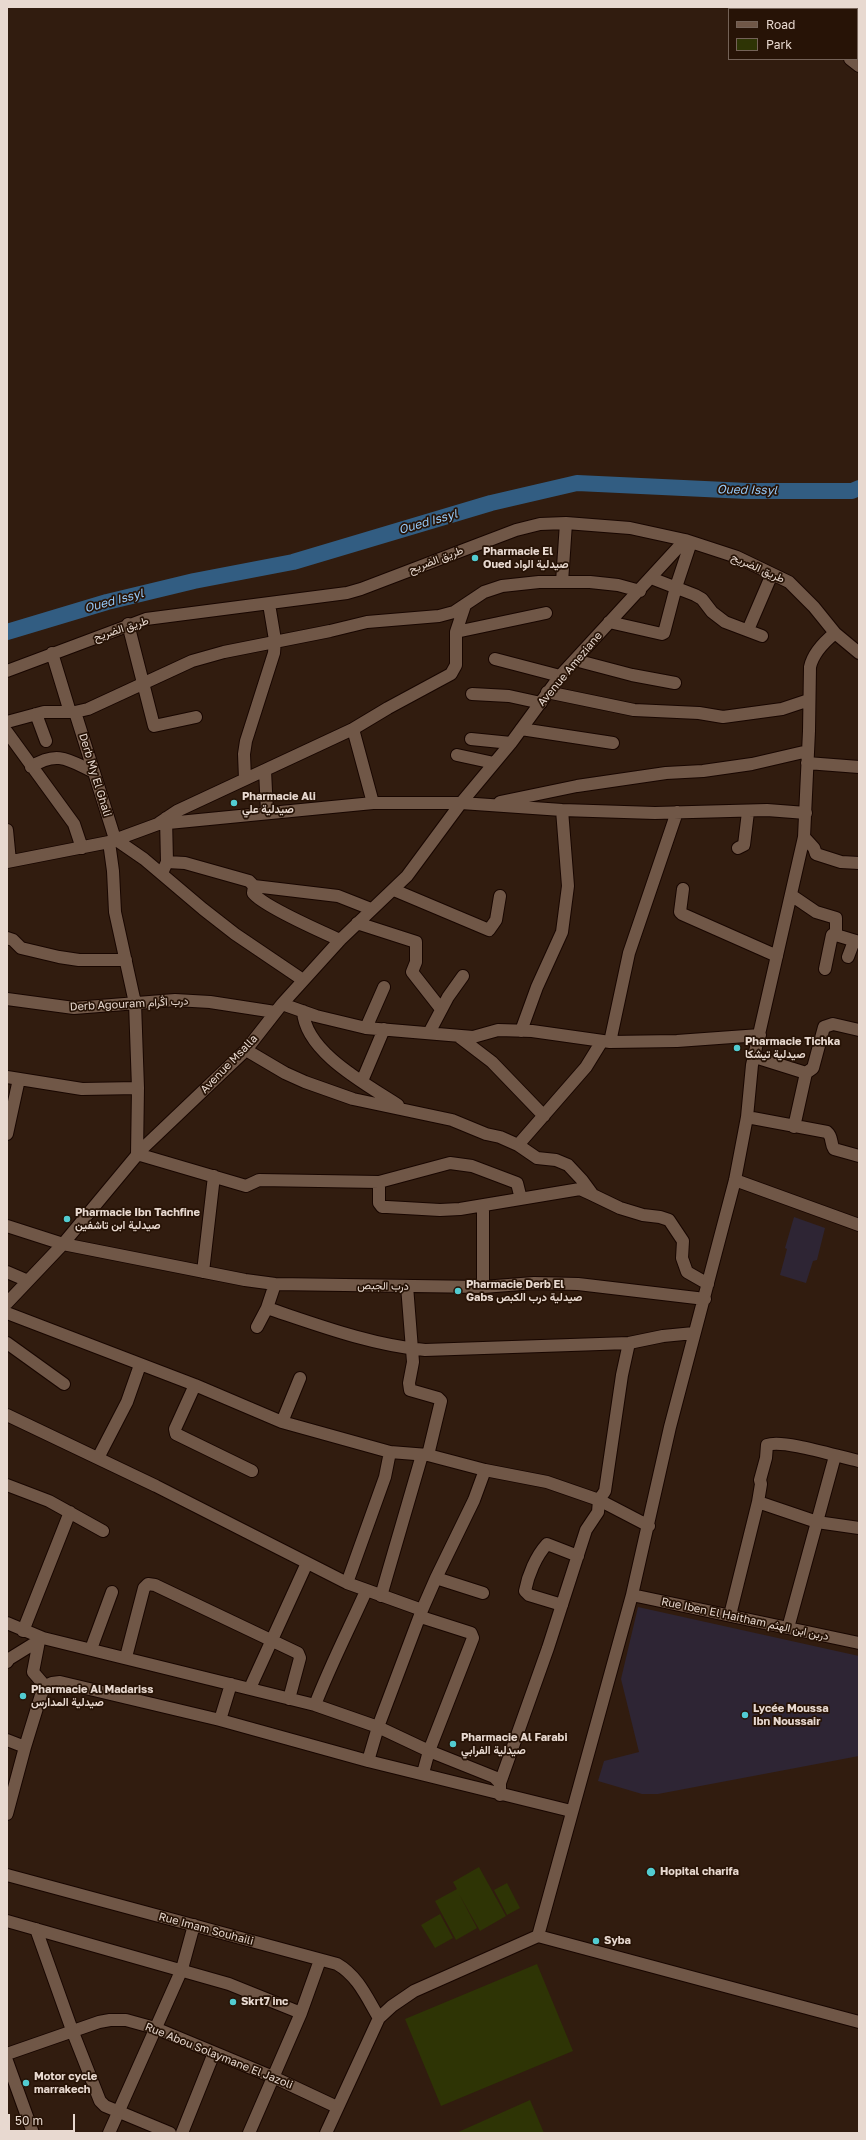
<!DOCTYPE html>
<meta charset="utf-8">
<style>
body{margin:0}
#map{position:relative;width:866px;height:2140px;overflow:hidden;background:#311c0f;font-family:"Golos Text",sans-serif}
canvas{display:block}
.frame{position:absolute;inset:0;border:8px solid #e8d9d0;pointer-events:none}
.legend{position:absolute;left:728px;top:8px;width:130px;height:52px;box-sizing:border-box;background:#271306;border:1px solid #746257;margin:0;padding:5px 7px;list-style:none;font-size:12px;color:#e8d9d0}
.legend li{display:flex;align-items:center;gap:8px;height:20px}
.legend b{width:20px;border:1px solid #746257}
.scale{position:absolute;left:8px;top:2114px;width:67px;height:18px;box-sizing:border-box;border:2px solid #e8d9d0;border-top:0;padding-left:5px;font-size:12px;line-height:14px;white-space:nowrap;color:#e8d9d0;-webkit-text-stroke:3px #271306;paint-order:stroke}
</style>
<div id="map">
<canvas width="866" height="2140"></canvas>
<div class="frame"></div>
<ul class="legend">
<li><b style="height:5px;background:#705747"></b>Road</li>
<li><b style="height:11px;background:#2e3405"></b>Park</li>
</ul>
<div class="scale">50 m</div>
</div>
<script>
const ctx = document.querySelector('canvas').getContext('2d');
ctx.lineJoin = 'round';
function fillPath(path, color) { ctx.fillStyle = color; ctx.fill(path, 'evenodd'); }
function strokePath(path, color, width, dash) { ctx.strokeStyle = color; ctx.lineWidth = width; ctx.lineCap = dash ? 'butt' : 'round'; ctx.setLineDash(dash || []); ctx.stroke(path); }
function write(font, color, halo, rows, align = 'center') {
  ctx.font = font + ' "Golos Text",Vazirmatn,sans-serif'; ctx.lineWidth = 3.5; ctx.setLineDash([]); ctx.textBaseline = 'middle'; ctx.strokeStyle = halo; ctx.fillStyle = color; for (const [text, x, y, turn = 0] of rows) {
    ctx.save(); ctx.translate(x, y); ctx.rotate((+turn || 0) * Math.PI / 180); ctx.textAlign = isNaN(turn) ? turn : align; if (halo) ctx.strokeText(text, 0, 0); ctx.fillText(text, 0, 0); ctx.restore();
  }
}
fillPath(new Path2D(`
 M794,1217l31,11 -8,32 -4,1 -7,22 -26,-8 7,-26 -2,-1z
 M638,1607l221,49v100l-201,38h-16l-44,-13 6,-20 35,-9 -18,-73z`), '#2e2534');
fillPath(new Path2D(`
 M479,1867l27,49 -26,15 -21,-37 18,34 -21,12 -21,-39 22,-12 -4,-7z
 M507,1883l13,25 -13,7 -13,-25z
 M440,1914l13,24 -18,10 -14,-23z
 M537,1964l36,87 -132,55 -36,-87z
 M530,2100l14,33h-88z`), '#2e3405');
strokePath(new Path2D(`
 M7,632l100,-30 87,-21 99,-19 198,-59 86,-20 170,8h105l7,-3`), '#325d82', 16);
const minor = new Path2D(`
 M787,7l3,2
 M850,59l9,7
 M651,578l44,17 7,4 10,13 13,10 37,14
 M562,582l4,-59
 M609,622l53,12 2,-1 12,-46 15,-45
 M128,624l26,102 42,-9
 M748,630l24,-56
 M456,632l90,-19
 M52,653l18,59
 M495,659l65,17
 M575,660l57,15 43,8
 M7,671l139,-52 201,-26 14,-4 155,-59 24,-6 26,-1 64,5 55,12 52,17 52,25 25,25 21,26 24,20
 M547,692l87,18 65,3 24,4 59,-8 27,-9
 M472,694l37,2 32,7
 M75,712l40,127 29,20 59,50 32,25 68,46
 M36,714l10,27
 M7,722l37,-10h31l13,-3 104,-48 32,-9 106,-21 37,-9 72,-6 15,-4 30,-20 18,-6 37,-4h51l28,3 22,6
 M353,729l20,74
 M521,729l92,14
 M7,732l67,92 8,24
 M471,739l40,4
 M457,755l37,8
 M807,763l52,4
 M31,767c26,-17 38,-7 63,5
 M265,770l2,42
 M245,779l-1,-25 2,-13 28,-88 1,-13 -6,-36
 M500,802l77,-16 89,-13 37,-2 49,-7 56,-13
 M166,818l1,44
 M159,823l18,-12 176,-82 35,-21 63,-34 5,-9v-33l9,-27
 M7,830l3,31
 M804,837l10,11 2,6 25,8 18,1
 M109,842l4,29 2,41 20,91 3,85 -1,66 109,32 13,-6 120,2 71,-19 22,3 45,17 4,16
 M738,848l6,-3 4,-33
 M7,862l102,-20 49,-18 215,-21h88l101,7 93,3 112,-3 39,3
 M162,873l5,-11 18,1 64,18 5,5 84,10 33,13
 M254,886l-1,7c10,13 69,39 87,47
 M683,889l-3,23 2,2 95,42
 M394,890l95,40 7,-10 4,-24
 M791,895l25,17 20,6v17l23,7
 M357,923l59,19v20l-4,10 29,37
 M7,938l6,2 8,8 38,9 20,3h47
 M848,957l6,-16
 M825,969l7,-34 3,-2
 M7,999l67,9 101,-8 35,2 65,10
 M282,1004l34,12 50,12 107,9 25,-7 34,1 78,11 67,-1 83,-6
 M303,1011c2,41 63,73 95,94
 M366,1028l18,-41
 M521,1031l16,-44 25,-55 6,-46 -6,-76
 M429,1033l19,-36 15,-21
 M458,1036l34,26 52,54
 M610,1042l19,-89 48,-141
 M246,1050l39,23 20,9 48,17 99,21 34,14 14,3 18,8 19,13 19,2 12,5 14,15 11,15 27,13 23,7 17,2 9,3 14,21 -1,17 5,14 21,12
 M755,1057l51,16 7,-5 11,-41 9,-3 26,6
 M7,1077l75,12 56,-1
 M362,1081l22,-52
 M747,1117l80,15c6,5 3,11 7,17l25,7
 M794,1127l12,-54
 M7,1134l12,-55
 M518,1145l68,-78 16,-26
 M735,1180l124,45
 M379,1182v21l3,4h5l53,3 20,-1 120,-20 13,6
 M7,1226l56,18 182,36 30,4 208,3 51,-4 44,1 127,15
 M7,1272l21,9
 M203,1272l11,-96
 M407,1286l6,76 -4,21 1,7 28,8 3,3 -13,54
 M483,1287v-81
 M7,1303l56,-59 79,-95 104,-99 36,-46 58,-64 67,-64 54,-73 50,-60 49,-67 125,-136
 M267,1308c51,17 104,37 158,42l204,-7 34,-7 31,-3
 M7,1313l188,72 87,37 108,30 38,3 57,15 62,12 52,18 50,26
 M257,1327l10,-19 8,-24
 M7,1343l57,41
 M195,1385l-20,44 1,5 76,37
 M7,1415l149,71 191,97 75,27
 M282,1422l18,-44
 M98,1458l29,-56 13,-37
 M7,1485l42,16 54,30
 M758,1502l59,20 42,6
 M436,1578l47,15
 M347,1583l38,-106 5,-25
 M632,1595l227,48
 M381,1596l41,-141
 M562,1605l-33,-10 -4,-4c3,-16 11,-35 22,-47l31,12
 M730,1615l28,-113 3,-18 -1,-4 6,-22 1,-13c17,-6 72,12 92,16
 M421,1617l50,16 2,5 -44,113 -6,22
 M7,1623l36,15
 M788,1628l47,-172
 M23,1631l47,-119
 M39,1641l-6,31 12,14
 M91,1649l21,-57
 M126,1657l18,-69 4,-4 7,1 143,68 2,5 -11,41
 M7,1662l2,-3 34,-21 272,67 63,22 51,24 65,26 6,6v12
 M250,1688l57,-125
 M315,1705c15,-39 34,-76 51,-114
 M220,1720l11,-36
 M7,1740l18,7
 M368,1761l10,-34 44,-117 14,-32 38,-78 11,-30
 M500,1783l48,-135 38,-118 12,-18 1,-12 6,-9 17,-116 7,-32
 M7,1814l18,-67 16,-52 4,-9 7,-3 8,-1 160,38 148,41 203,50
 M7,1875l330,89c21,12 30,34 42,54
 M7,1921l222,63 72,29
 M36,1929l36,101 28,71 5,5 65,27
 M538,1936l94,-341 38,-168 65,-247 12,-63 5,-52 52,-228 5,-106 1,-64c3,-14 14,-25 25,-34
 M7,2054l92,-32 11,-2h16l29,8 118,49 64,30
 M7,2061l26,72
 M109,2133l73,-164 12,-44
 M182,2133l32,-80
 M249,2133l52,-120 19,-53
 M326,2133l53,-115 13,-12 22,-15 124,-55 321,86`);
strokePath(minor, '#180600', 14);
strokePath(minor, '#705747', 12);
for (const [x, y, r, color] of [
 [475,558,4,"#52ccd1"],
 [234,803,4,"#52ccd1"],
 [737,1048,4,"#52ccd1"],
 [67,1219,4,"#52ccd1"],
 [458,1291,4,"#52ccd1"],
 [23,1696,4,"#52ccd1"],
 [745,1715,4,"#52ccd1"],
 [453,1744,4,"#52ccd1"],
 [651,1872,5,"#52ccd1"],
 [596,1941,4,"#52ccd1"],
 [233,2002,4,"#52ccd1"],
 [26,2083,4,"#52ccd1"]
]) { const dot = new Path2D(); dot.arc(x, y, r, 0, 2 * Math.PI); ctx.fillStyle = color; ctx.fill(dot); strokePath(dot, '#271306', 1.5); }
write('bold 11px', '#e8d9d0', '#271306', [
 ["Pharmacie El",483,552],
 ["Oued صيدلية الواد",483,565],
 ["Pharmacie Ali",242,797],
 ["صيدلية علي",242,810],
 ["Pharmacie Tichka",745,1042],
 ["صيدلية تيشكا",745,1055],
 ["Pharmacie Ibn Tachfine",75,1213],
 ["صيدلية ابن تاشفين",75,1226],
 ["Pharmacie Derb El",466,1285],
 ["Gabs صيدلية درب الكبص",466,1298],
 ["Pharmacie Al Madariss",31,1690],
 ["صيدلية المدارس",31,1703],
 ["Lycée Moussa",753,1709],
 ["Ibn Noussair",753,1722],
 ["Pharmacie Al Farabi",461,1738],
 ["صيدلية الفرابي",461,1751],
 ["Hopital charifa",660,1872],
 ["Syba",604,1941],
 ["Skrt7 inc",241,2002],
 ["Motor cycle",34,2077],
 ["marrakech",34,2090]
], 'left');
write('11px', '#e8d9d0', '#271306', [
 ["طريق الضريح",436,560,-21],
 ["طريق الضريح",758,568,24],
 ["طريق الضريح",121,629,-18],
 ["Avenue Ameziane",570,669,-50],
 ["Derb My El Ghali",95,775,73],
 ["Derb Agouram درب اڭرام",129,1004,-3],
 ["Avenue Msalla",229,1064,-46],
 ["درب الجبص",383,1286,1],
 ["Rue Iben El Haitham دربن ابن الهثم",745,1619,12],
 ["Rue Imam Souhaili",206,1929,15],
 ["Rue Abou Solaymane El Jazoli",219,2056,22]
]);
write('italic 12px', '#94c8f7', '#271306', [
 ["Oued Issyl",747,490,1],
 ["Oued Issyl",428,522,-16],
 ["Oued Issyl",114,601,-15]
]);
</script>
